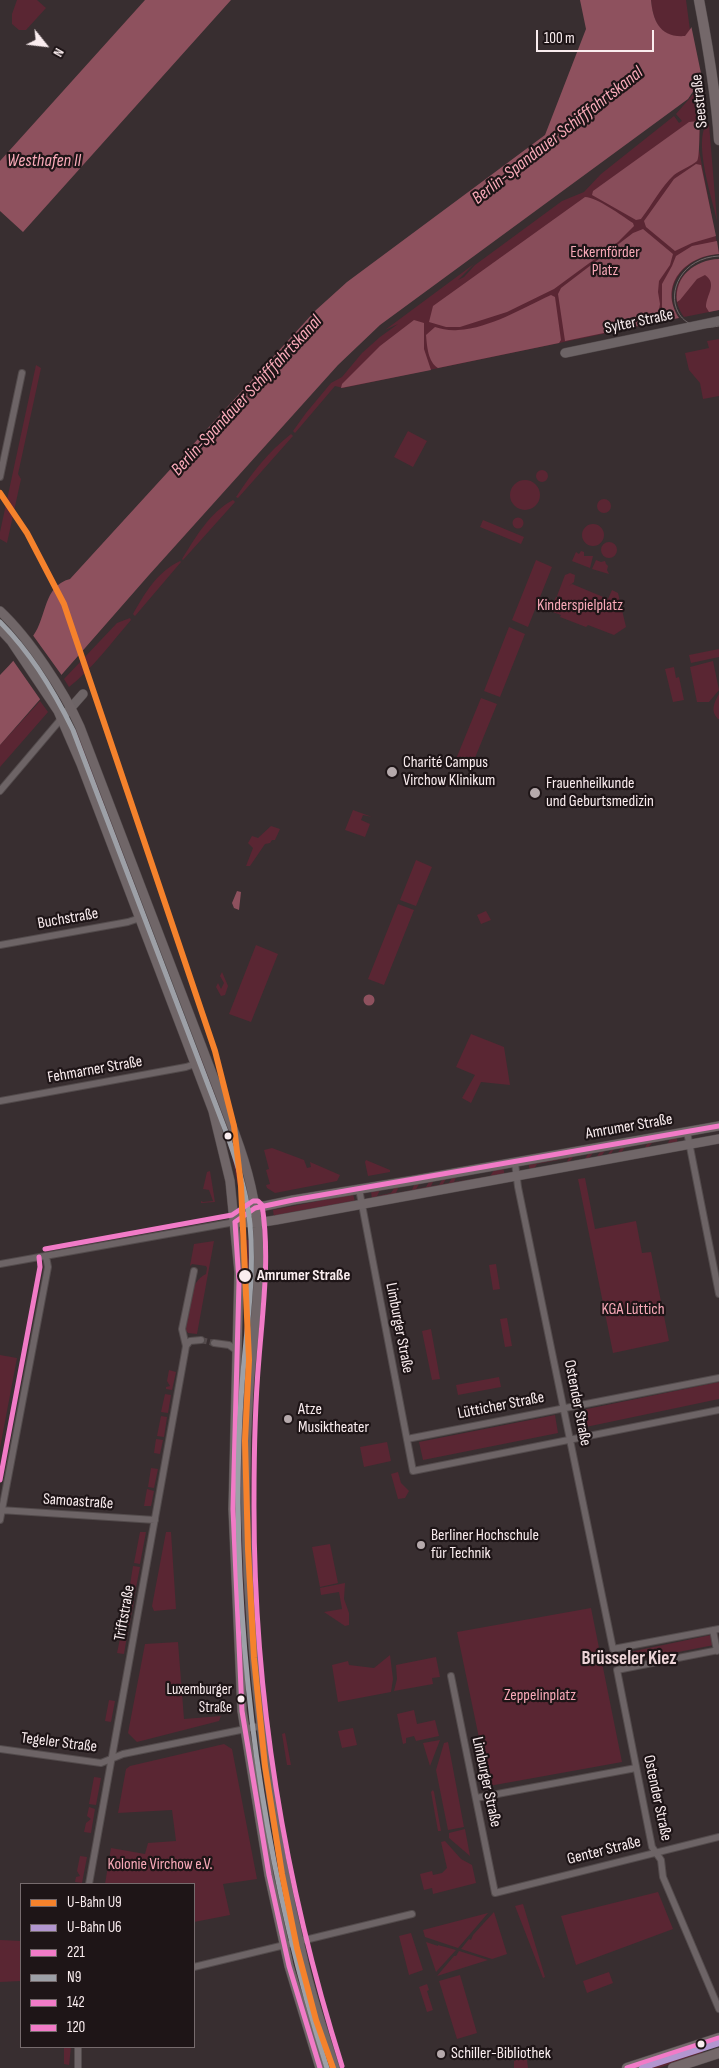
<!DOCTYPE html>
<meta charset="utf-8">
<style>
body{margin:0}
#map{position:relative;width:719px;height:2068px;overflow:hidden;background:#382e30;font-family:"Sofia Sans Condensed",sans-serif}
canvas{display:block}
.legend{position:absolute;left:20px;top:1883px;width:175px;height:165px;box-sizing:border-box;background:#1e1517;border:1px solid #766b6d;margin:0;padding:6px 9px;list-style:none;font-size:15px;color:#faedef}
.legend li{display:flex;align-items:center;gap:10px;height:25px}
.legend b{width:25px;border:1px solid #766b6d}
.north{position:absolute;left:20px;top:20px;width:50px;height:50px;-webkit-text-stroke:4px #1e1517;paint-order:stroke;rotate:119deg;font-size:14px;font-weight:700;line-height:20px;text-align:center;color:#faedef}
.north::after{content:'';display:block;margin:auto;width:18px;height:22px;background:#faedef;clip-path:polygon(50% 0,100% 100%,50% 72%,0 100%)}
.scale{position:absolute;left:536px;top:30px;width:118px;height:22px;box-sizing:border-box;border:2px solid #faedef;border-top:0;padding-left:6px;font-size:15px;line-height:18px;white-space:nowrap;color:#faedef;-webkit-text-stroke:4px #1e1517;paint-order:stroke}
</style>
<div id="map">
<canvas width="719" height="2068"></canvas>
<ul class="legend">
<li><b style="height:6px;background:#f5822c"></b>U-Bahn U9</li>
<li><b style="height:6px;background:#b296cf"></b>U-Bahn U6</li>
<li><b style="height:6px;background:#f17bc7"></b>221</li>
<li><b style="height:6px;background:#9da0a7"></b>N9</li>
<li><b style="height:6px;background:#f17bc7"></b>142</li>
<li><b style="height:6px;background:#f17bc7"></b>120</li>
</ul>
<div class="north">N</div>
<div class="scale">100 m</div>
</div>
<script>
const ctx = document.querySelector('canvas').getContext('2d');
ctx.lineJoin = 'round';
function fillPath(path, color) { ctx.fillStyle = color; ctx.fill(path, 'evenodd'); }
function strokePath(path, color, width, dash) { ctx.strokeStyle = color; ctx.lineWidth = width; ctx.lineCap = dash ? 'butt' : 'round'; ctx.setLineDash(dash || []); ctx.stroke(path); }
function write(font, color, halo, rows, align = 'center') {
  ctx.font = font + ' "Sofia Sans Condensed",sans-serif'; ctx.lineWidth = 4.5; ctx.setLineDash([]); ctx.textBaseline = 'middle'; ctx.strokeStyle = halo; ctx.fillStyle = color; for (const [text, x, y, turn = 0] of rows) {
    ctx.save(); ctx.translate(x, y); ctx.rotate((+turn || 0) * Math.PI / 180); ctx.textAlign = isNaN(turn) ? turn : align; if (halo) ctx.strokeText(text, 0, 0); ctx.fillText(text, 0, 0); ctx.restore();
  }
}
fillPath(new Path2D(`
 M17,0h20l9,8 -20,22h-7l-7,-6v-10z
 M651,0h35l4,30 -5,7c-25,1 -32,-15 -34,-37z
 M702,84l3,17 -5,21 -1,28 20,104c-33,2 -60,32 -40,64l-336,70 -8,-2 -40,47 -2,-2 13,-18 25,-30 11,-6 20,-24 18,-16 18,-13 -13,6 89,-66 -16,16 6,-3 11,-12 87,-64 22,-9 17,-18 73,-58 5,7 3,-2 -6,-7z
 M706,124h3l8,97c-5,-24 -23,-75 -11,-97z
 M719,259v51l-35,7c-21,-31 4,-55 35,-58z
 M719,339v57l-16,3 -3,-16 -11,-13 -4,-17 24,-5 -2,-7z
 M36,365l5,3 -23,106 3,5 -14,64 -7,-4v-7z
 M408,431l19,10 -14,26 -19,-10z
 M291,434l2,2 -55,62 -2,-1c16,-24 32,-45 55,-63z
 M536 476a6 6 0 1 1 12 0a6 6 0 1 1-12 0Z
 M510 495a15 15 0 1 1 30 0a15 15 0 1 1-30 0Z
 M597 506a7 7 0 1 1 14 0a7 7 0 1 1-14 0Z
 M233,500l2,2 -52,58 -1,-1c14,-22 27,-46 51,-59z
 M512.5 523a5.5 5.5 0 1 1 11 0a5.5 5.5 0 1 1-11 0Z
 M483,520l41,17 -3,7 -41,-17z
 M582 535a11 11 0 1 1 22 0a11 11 0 1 1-22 0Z
 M601 550a8 8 0 1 1 16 0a8 8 0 1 1-16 0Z
 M581,551l3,1v4h9l-3,12 -18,-7 4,-9 3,2z
 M536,560l16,7 -24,60 -16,-7z
 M596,560l5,2 4,-1 1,3 2,2 -1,4 2,4 -17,-5z
 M180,561l1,1 -46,54 -2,-2c12,-21 24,-42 47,-53z
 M570,573l5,2 -1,7 -5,4 3,-2 36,15 4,-9 6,3 8,34 -12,8 -26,-10 -2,2 -26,-10 1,-2 -11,-4 6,-14h5l-4,-1 8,-21z
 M130,618l1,2c-19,22 -40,50 -62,67l-5,-8 53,-56z
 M509,627l16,7 -25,63 -16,-6z
 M719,649v8l-28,6 -2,-8z
 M713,661l6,29 -10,12h-12l-7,-35z
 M674,667l2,11 3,-1 5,23 -11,2 -8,-33z
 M719,694v25h-1c-8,-8 -4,-16 1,-25z
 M481,698l16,6 -27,66 -16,-6z
 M40,701l8,11 -48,55v-22z
 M76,729l65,173 -1,1 -60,-157 -7,-12z
 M353,810l19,7 -9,-2 -2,5 9,4 -5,13 -20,-7z
 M271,826l9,3 -5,11h-3l-2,3 -5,1 -15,22h-4l7,-18 -5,-5 4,-7 6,2z
 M416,860l16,7 -16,39 -16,-6z
 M398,904l16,6 -30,75 -16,-6z
 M142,907h1l39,106z
 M486,911l5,9 -10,4 -4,-9z
 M256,945l22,9 -27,68 -22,-8z
 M222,972l6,14 -3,9 -4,1 -5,-9 2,-4 3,6 3,-6 -4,-7z
 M471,1034l33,13 6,38 -29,-3 -10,21 -9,-5 13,-23 -19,-8z
 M199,1053l36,97 12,45 -7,2 -12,-61 -30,-82z
 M676,1135l2,9 -12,3 4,-8 -18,4 -6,7 -3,1 4,-7 -22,3 -5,8 -4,1 5,-8 -7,1 -5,8h-3l5,-7 -6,1 -6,8h-4l5,-7 -7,1 -6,8 -4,1 5,-8 -15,3 -5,7 -3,1 4,-7 -32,6 -4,7h-3l-2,-9z
 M272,1148l32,12 3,8 4,-1 -1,-5 30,13 -3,6 -62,12 -8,-5 -1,-3 4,-1 -4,-14 3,-1 -5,-19z
 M366,1160l24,10v2l-22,4 -3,-14z
 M503,1167l2,9 -133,24 -1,-9 9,-1 -3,6 14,-3 4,-6 4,-1 -3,7 16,-3 3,-7h5l-4,6 10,-2 4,-7h4l-3,6 8,-1 4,-7 4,-1 -4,7 6,-1 4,-7 4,-1 -3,7 36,-6 5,-7z
 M210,1171l5,31 -14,1v-2l2,1 10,-1 -4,-11 -6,-1 4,-17z
 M585,1178l10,51 41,-8 6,32 9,-1 18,89 -56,12 -35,-174z
 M353,1194l2,8 -81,15 -1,-7z
 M244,1240h8l-11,247h-3l8,-190z
 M214,1241l-17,93 -9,-1 -3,-4c4,-18 3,-47 21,-55l1,-6 -1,-2 -14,-2 -2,2 4,-22z
 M496,1264l4,25 -7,1 -4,-25z
 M507,1318l5,28 -7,1 -5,-28z
 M431,1329l9,50 -8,1 -10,-49z
 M0,1355l17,3 -17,90z
 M169,1370l7,2 -4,18 -6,-1v-2l4,-1 -3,-5z
 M499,1377l2,10 -43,8 -2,-10z
 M719,1382v17l-138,29 -4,-17z
 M165,1394l6,1 -3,18 -7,-1z
 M555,1415l3,18 -135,27 -4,-18z
 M161,1416l6,1 -3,20 -7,-1z
 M156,1439l7,1 -3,14 -6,-1z
 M387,1442l4,19 -27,6 -4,-20z
 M151,1468l7,1 -4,19 -6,-1z
 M398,1472l3,11 8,8 -4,7 -7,1 -7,-25z
 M147,1489l7,2 -3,15h-7z
 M240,1515l1,2c1,64 5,127 11,190l-3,1 -7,-70 -4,-121z
 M140,1532h6l-6,32 -6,-1z
 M166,1532h5l5,77 -22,2 -2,-5z
 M330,1544l8,39 -18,4 -8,-40z
 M133,1566l7,1 -6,31 -7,-1 2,-6 5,-4 -4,-2z
 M345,1583l-1,16 5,14v12l-4,1 -21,-14 18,-3 -3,-17 -18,3 -1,-7z
 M127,1600l7,1 -5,25 -7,-1z
 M591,1608l31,154 -133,24 -32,-154z
 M122,1629l6,1 -4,24 -7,-1z
 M711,1635l3,10 -87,17 -2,-9z
 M178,1642l6,77 37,-3 -2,5 -82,21 -9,-9 17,-89z
 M390,1655l3,24 -2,13 -53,10 -6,-37 16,-4 1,4 25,3z
 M436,1657l4,20 -8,1 1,6 -39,7 3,-12 -1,-14z
 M109,1700l6,1 -4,21 -6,-1z
 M414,1710l3,14 18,-4 4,16 -23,5 -2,-5 -8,2v5l-3,1 -6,-30z
 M353,1728l4,17 -15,3 -4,-17z
 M285,1733l6,32h-4l-5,-31z
 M440,1740l-10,26 -7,-23z
 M448,1742l16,85 -16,3 -12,-60 8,-27z
 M224,1744l8,5 25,130 -34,5 7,31 -36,7v-38h-89l6,-36 34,6 3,-11 28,-2 -4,-31 -54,3 8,-44 4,-3z
 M255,1753h3l13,81 19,92 -2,1z
 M94,1777l7,1 -5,27 -7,-1z
 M433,1790l1,2 7,39h-3l-7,-39z
 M89,1807l6,2 -4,24 -7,-1 2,-9 5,-4 -4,-3z
 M465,1829l5,27 -21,-18v-5z
 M445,1841l16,18 11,6 4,18 -43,11 -1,-6 -8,2 -4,-16 12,-3 1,4 9,-2 5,-5 -6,-26z
 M80,1856l7,1 -5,26 -7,-1 1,-5 4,-1 -3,-5z
 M658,1892l15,37 -97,36 -15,-49z
 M523,1904l22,73 -2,1 -28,-72z
 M494,1912l13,42 -15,5 -31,-10 8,-10 2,1 2,-5z
 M488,1913l-30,35 -33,-11 -2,-7z
 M411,1933l12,37 -14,5 -10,-39z
 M0,1940l21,1v40l-21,1z
 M426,1942l12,4v-1l18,5 -20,22z
 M459,1951l29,9 -51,16 17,-20h2z
 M609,1972l4,11 -26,10 -4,-12z
 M460,1975l17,58 -20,6 -18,-58z
 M427,1984l2,6 -2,1 6,19 -6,2 -8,-25z
 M64,2047h7l-2,18 -5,-1z
 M700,2049l3,2 -1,3 -44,14h-16z
 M521,2057l6,3 1,8h-14v-7z`), '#5a2633');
fillPath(new Path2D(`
 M698,121l2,1c-1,6 0,36 -3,39 -5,5 -17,9 -23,14 -13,12 -22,30 -33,44l-5,1 -44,-25 1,-4 96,-69z
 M696,164l5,1 15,71 -24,7 -17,8 -29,-24 -2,-6 30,-42z
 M585,197c13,1 36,18 48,26l1,3 -16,16 -64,47 -47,23 -47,15h-14l-17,-5 4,-16z
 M643,229l30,25 -3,11 -11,16 -1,11 2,12 -3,18 -92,19 -7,-47 3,-6 72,-55z
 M717,241l2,13c-34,2 -61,31 -40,64l-17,3v-37l10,-18 4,-10 16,-10z
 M719,259v51l-10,2 -3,-5c0,-12 12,-23 -1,-32l-8,4 -17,21 -3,2c-3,-26 18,-42 42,-43z
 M551,295l4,2 6,43 -2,3 -121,25c-10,-6 -11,-22 -12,-33l9,-8c7,2 15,4 23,3 33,-2 64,-22 93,-35z
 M414,320l10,3v26l7,21 -90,18 1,-4 38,-38z`), '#884d5a');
fillPath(new Path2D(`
 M145,0h86l-208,232 -23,-21v-50z
 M580,0h71c2,21 9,38 34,36l27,-36h7v63l-23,24 -8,12 -308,226 -42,40 -189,210 -149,170v-70c12,-12 23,-25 33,-39 14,-19 10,-50 37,-57l246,-269 31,-28 198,-147 41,-106z
 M237,891l4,1 -2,18 -5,-2 -2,-5z
 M363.5 1000a5.5 5.5 0 1 1 11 0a5.5 5.5 0 1 1-11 0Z`), '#8e515e');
fillPath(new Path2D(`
 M709,0h10v66l-16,17 -12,-58z
 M32,634l31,43 -21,25 -30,-43z`), '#382e30');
strokePath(new Path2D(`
 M201,1340l13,3`), '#554b4d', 6, [6, 3]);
const minor = new Path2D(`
 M0,477l22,-104
 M0,791l61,-72
 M0,945l128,-23 12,-4
 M0,1101l186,-34 9,-3
 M687,1132l32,162
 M515,1163l3,24 95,462 106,-20
 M359,1189l54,282 306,-61
 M0,1264l235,-42
 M214,1343l15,2 7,5
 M186,1346l4,-5 11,-1
 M407,1439l312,-61
 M0,1510l155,10
 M0,1520l48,-253 -2,-11
 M713,1630l4,21
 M719,1650l-102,20 35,177 9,13 2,17 56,132
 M451,1676l44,217 224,-56
 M0,1749l101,14 22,-9 137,-28
 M476,1798l160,-30
 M89,1884l96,-532 1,-6 -4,-17 12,-58
 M194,1967l218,-53
 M78,2068v-21`);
const tertiary = new Path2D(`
 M565,353l154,-32
 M61,719l22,-25`);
const secondary = new Path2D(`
 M0,611c29,27 64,80 80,116l155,407c12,32 21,66 23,101 3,51 -5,102 -9,152 -3,44 -4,89 -3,133 4,150 23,298 58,443 8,35 20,70 31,105
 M0,629l11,12 47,70 23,53 132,347 17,70 9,91 -6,237 9,202 27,164 20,91 31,102
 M235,1222l20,-14 38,-8 122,-20 304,-54
 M235,1222l22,1 19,-3 443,-81`);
const primary = new Path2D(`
 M699,0c9,47 17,93 20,140
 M627,2068l92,-30
 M673,2068l46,-15`);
strokePath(minor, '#534b4c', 8);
strokePath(tertiary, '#534b4c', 10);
strokePath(secondary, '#534b4c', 10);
strokePath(primary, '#534b4c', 11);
strokePath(minor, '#6d6466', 6);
strokePath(tertiary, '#6d6466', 9);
strokePath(secondary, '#706668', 9);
strokePath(primary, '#74686a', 10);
strokePath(new Path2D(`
 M719,256c-59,3 -60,83 0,70`), '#6f6667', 1);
strokePath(new Path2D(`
 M235,1222l4,60 -6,227 9,202 27,164 20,91 31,102
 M235,1222l20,-14 38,-8 426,-74`), '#f17bc7', 5);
strokePath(new Path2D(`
 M0,622c31,31 54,69 73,108l155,407c10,28 19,57 22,87 5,53 -4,107 -8,161 -3,39 -4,79 -4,118 2,191 31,383 89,565`), '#9da0a7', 5);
strokePath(new Path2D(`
 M45,1249l187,-34 21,-14h5l4,4c8,50 1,103 -3,153 -4,46 -5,93 -5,140 -1,192 30,385 88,568
 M0,1480l40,-213 -1,-10`), '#f17bc7', 5);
strokePath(new Path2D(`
 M627,2068l92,-30`), '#f17bc7', 5);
strokePath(new Path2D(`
 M0,493l27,40 37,71 151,447 19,75 7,60 8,174 -4,81 3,108 6,109 11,108 17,108 15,74 19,72 17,48`), '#f5822c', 6);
strokePath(new Path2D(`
 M642,2068l77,-25`), '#b296cf', 6);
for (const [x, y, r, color] of [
 [392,772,6,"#b6aaac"],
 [535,793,6,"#b6aaac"],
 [228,1136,4.5,"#faedef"],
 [245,1276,7,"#faedef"],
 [288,1419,5,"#b6aaac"],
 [421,1545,5,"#b6aaac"],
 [241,1699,4.5,"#faedef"],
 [701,2044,4.5,"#faedef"],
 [441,2054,5,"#b6aaac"]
]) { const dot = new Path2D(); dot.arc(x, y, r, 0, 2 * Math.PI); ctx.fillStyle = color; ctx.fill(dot); strokePath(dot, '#1e1517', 2); }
write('15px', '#faedef', '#1e1517', [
 ["Luxemburger",232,1690],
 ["Straße",232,1708]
], 'right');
write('16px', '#faedef', '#1e1517', [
 ["Seestraße",700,101,-96],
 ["Sylter Straße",639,322,-12],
 ["Buchstraße",68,919,-10],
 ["Fehmarner Straße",95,1070,-10],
 ["Amrumer Straße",629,1127,-10],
 ["Limburger Straße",399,1328,79],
 ["Ostender Straße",577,1403,79],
 ["Lütticher Straße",501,1406,-11],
 ["Samoastraße",78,1502,4],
 ["Triftstraße",125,1613,-80],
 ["Tegeler Straße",59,1743,7],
 ["Limburger Straße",486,1782,78],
 ["Ostender Straße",657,1798,78],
 ["Genter Straße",604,1851,-14]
]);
write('16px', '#f8a9b8', '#1e1517', [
 ["Eckernförder",605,253],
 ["Platz",605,271],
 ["Kinderspielplatz",580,606],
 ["KGA Lüttich",633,1310],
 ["Zeppelinplatz",540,1696],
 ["Kolonie Virchow e.V.",160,1865]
]);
write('16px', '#faedef', '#1e1517', [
 ["Charité Campus",403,763],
 ["Virchow Klinikum",403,781],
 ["Frauenheilkunde",546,784],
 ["und Geburtsmedizin",546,802],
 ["Atze",298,1410],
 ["Musiktheater",298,1428],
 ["Berliner Hochschule",431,1536],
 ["für Technik",431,1554],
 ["Schiller-Bibliothek",451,2054]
], 'left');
write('bold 16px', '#faedef', '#1e1517', [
 ["Amrumer Straße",257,1276]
], 'left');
write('italic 18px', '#faaab9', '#1e1517', [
 ["Berlin-Spandauer Schifffahrtskanal",558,136,-38],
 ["Westhafen II",44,161],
 ["Berlin-Spandauer Schifffahrtskanal",247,396,-47]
]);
write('bold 19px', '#ecd4d7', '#1e1517', [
 ["Brüsseler Kiez",629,1659]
]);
</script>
